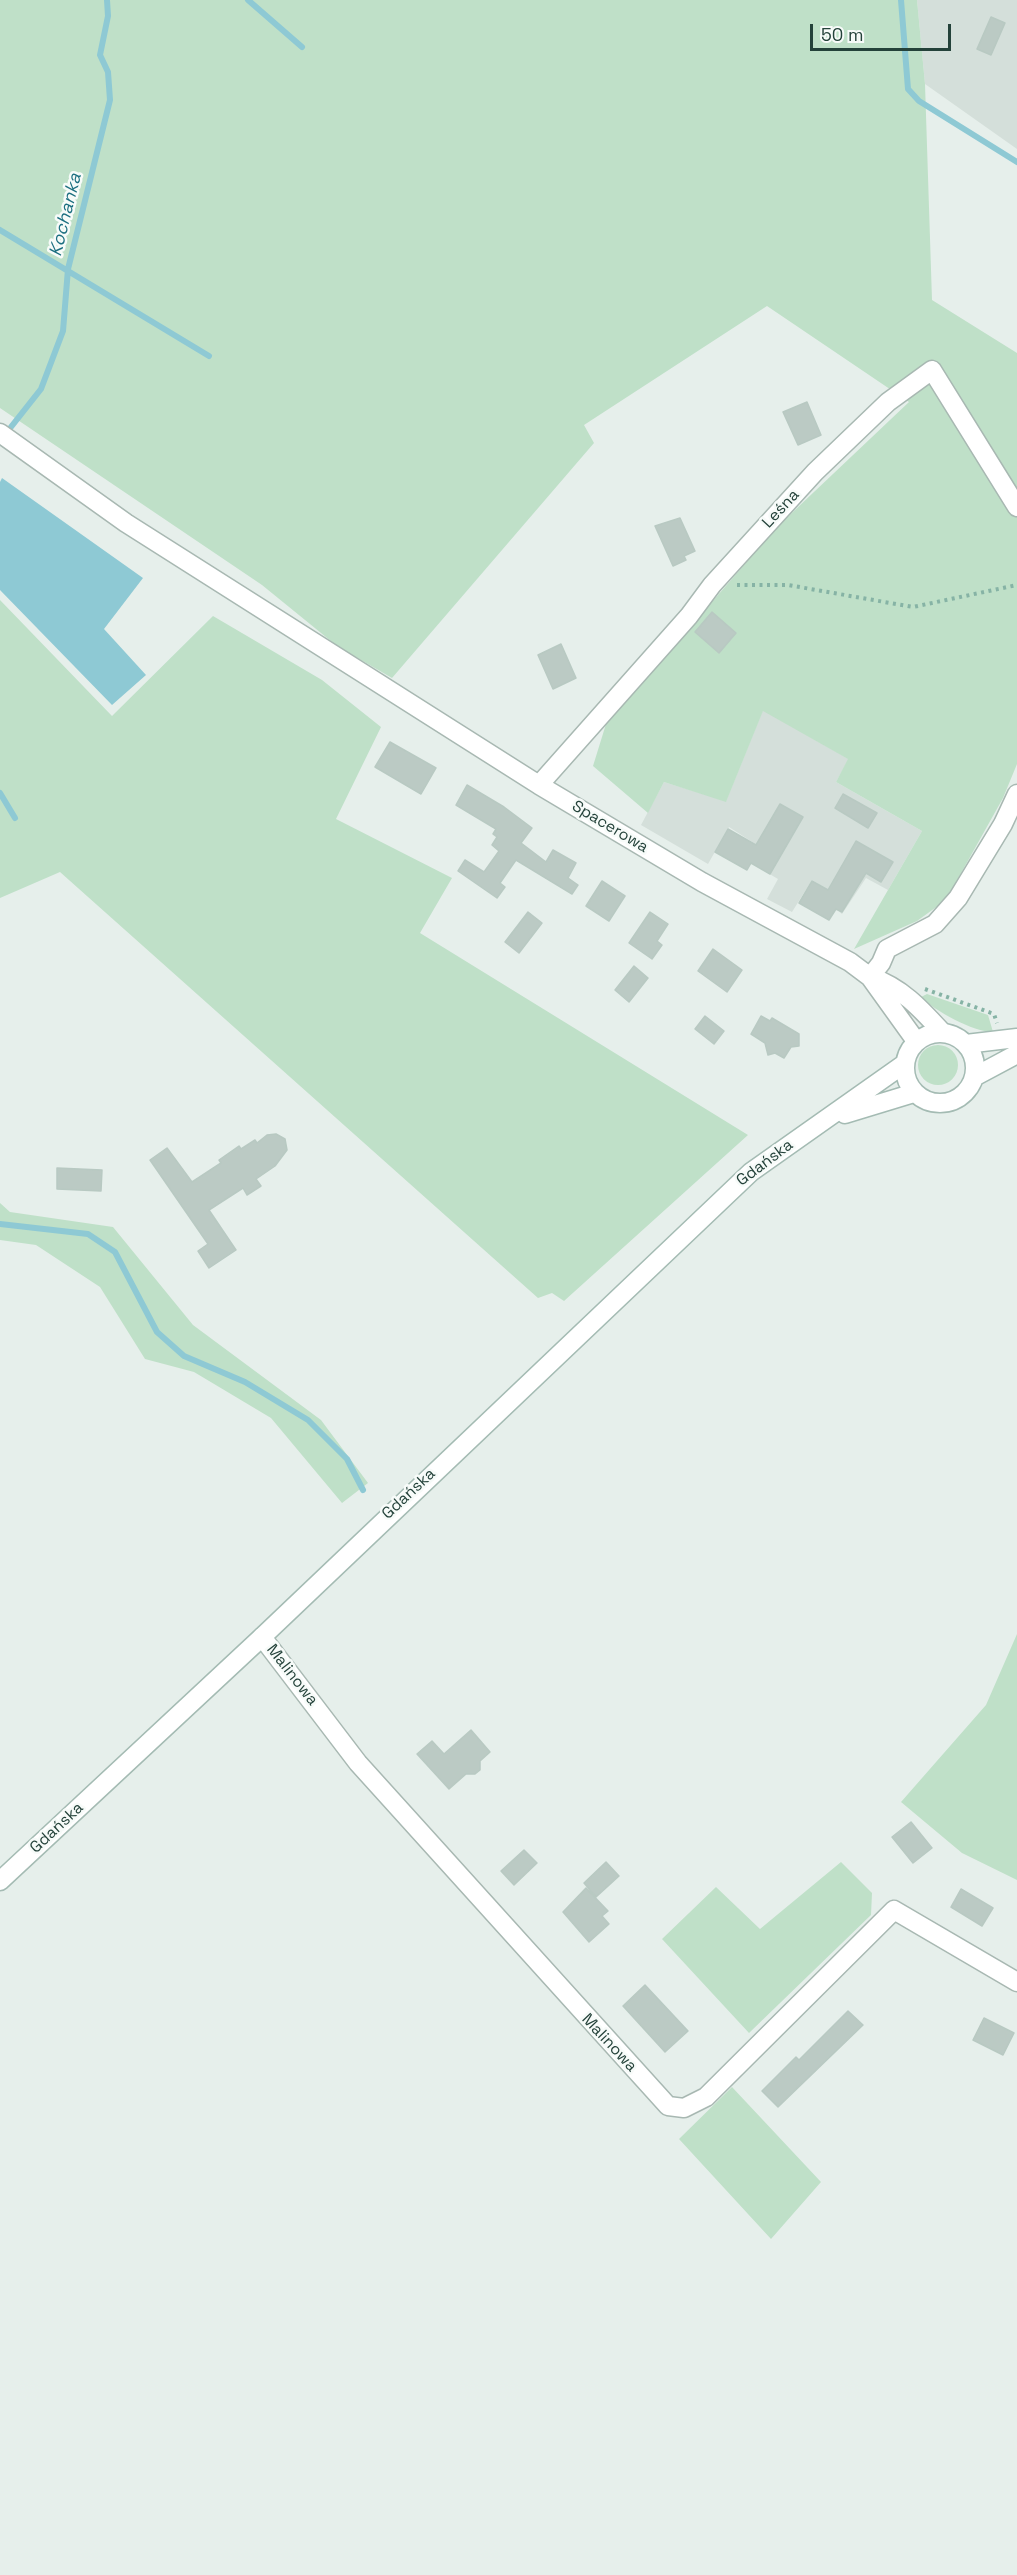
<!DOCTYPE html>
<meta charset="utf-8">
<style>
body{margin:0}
#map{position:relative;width:1017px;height:2575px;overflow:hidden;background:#e6efeb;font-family:"Space Grotesk",sans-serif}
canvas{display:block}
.scale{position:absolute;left:810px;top:24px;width:141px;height:27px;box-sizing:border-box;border:3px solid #24423a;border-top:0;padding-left:8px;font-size:18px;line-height:21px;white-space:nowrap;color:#24423a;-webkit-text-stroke:4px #f7fbf9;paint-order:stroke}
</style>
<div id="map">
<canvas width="1017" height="2575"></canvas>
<div class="scale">50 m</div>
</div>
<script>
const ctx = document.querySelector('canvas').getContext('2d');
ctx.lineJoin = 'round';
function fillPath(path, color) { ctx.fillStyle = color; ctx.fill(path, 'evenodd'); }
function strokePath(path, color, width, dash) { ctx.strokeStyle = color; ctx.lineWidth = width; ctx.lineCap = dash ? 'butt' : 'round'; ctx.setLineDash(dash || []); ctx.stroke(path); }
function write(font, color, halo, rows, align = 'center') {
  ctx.font = font + ' "Space Grotesk",sans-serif'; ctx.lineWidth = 5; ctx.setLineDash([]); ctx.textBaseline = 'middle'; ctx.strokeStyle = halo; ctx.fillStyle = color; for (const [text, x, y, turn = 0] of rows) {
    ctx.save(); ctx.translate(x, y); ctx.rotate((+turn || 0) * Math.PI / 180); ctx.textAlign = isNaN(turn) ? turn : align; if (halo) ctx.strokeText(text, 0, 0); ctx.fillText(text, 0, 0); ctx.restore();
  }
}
fillPath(new Path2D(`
 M917,0h100v149l-92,-65z
 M763,710l86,49 -13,23 86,49 -34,59 -22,-12 -24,36 -6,-5 -8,-19 -16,-10 -20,32 -25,-13 11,-20 -27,-16 9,-16 -31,-20 -21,37 -67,-39 23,-43 62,19z`), '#d4dfda');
fillPath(new Path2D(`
 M0,0h917l8,84 7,216 85,53v411l-14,34 -57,102 -29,21 -63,28 68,-118 -86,-49 12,-23 -85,-48 -37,91 -62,-20 -16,31 -55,-47 13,-42 171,-197 132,-125 -142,-96 -183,119 10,18 -202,235 -55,-32 -75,-61 -262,-177z
 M0,600l112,116 101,-100 109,64 59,47 -45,92 116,59 -32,55 328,202 -184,166 -12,-8 -14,5 -478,-426 -60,26z
 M927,994l61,21 5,17c-20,0 -58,-21 -72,-35z
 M918 1065a20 20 0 1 1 40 0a20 20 0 1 1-40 0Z
 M0,1203l10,9 103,15 80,98 128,95 47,63 -26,20 -71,-85 -77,-46 -49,-13 -45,-72 -64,-42 -36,-5z
 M1017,1634v246l-55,-27 -61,-51 85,-97z
 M841,1862l31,31 -1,22 -122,118 -87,-94 54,-52 44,42z
 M732,2087l89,95 -50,57 -92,-100z`), '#bfe0c8');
fillPath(new Path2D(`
 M2,478l141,100 -39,51 42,46 -34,30 -112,-115v-108z`), '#8ec9d4');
strokePath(new Path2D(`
 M248,0l54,47
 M901,0l7,89 11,12 98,61
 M0,230l209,126
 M11,427l30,-38 22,-58 5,-62 42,-169 -2,-28 -8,-17 8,-39 -1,-16
 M0,793l15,25
 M0,1224l88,10 27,18 42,80 27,24 61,26 63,38 39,39 16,31`), '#8ec9d4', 6);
const building = new Path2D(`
 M991,17l14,6 -14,32 -14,-6z
 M807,402l14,33 -23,10 -15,-33z
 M680,518l15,33 -11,5 2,4 -13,6 -18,-40z
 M712,612l24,21 -17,20 -24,-21z
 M561,644l15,34 -23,11 -15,-34z
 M390,742l46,26 -15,26 -46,-27z
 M467,785l37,22 28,21 -11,15 25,19 7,-12 23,13 -8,15 10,7 -6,9 -56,-34 -16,23 5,4 -8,11 -39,-27 7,-11 19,12 15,-21 -7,-6 5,-8 -4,-3 3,-5 -40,-24z
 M843,794l34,19 -9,15 -33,-20z
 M780,804l23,13 -33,57 -19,-11 -4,7 -32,-18 13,-23 28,16z
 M856,841l37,21 -12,20 -15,-9 -24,39 -6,-3 -7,11 -30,-17 13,-22 16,9z
 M602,881l23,15 -16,25 -23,-15z
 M528,912l14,11 -23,30 -14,-11z
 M650,912l18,12 -11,17 5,4 -10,14 -23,-16z
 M713,949l29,21 -15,22 -29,-21z
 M634,966l14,12 -19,24 -14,-12z
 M705,1016l19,15 -10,13 -19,-15z
 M761,1016l9,5 2,-3 27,16v12l-8,1 -7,11 -9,-5 -7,2 -3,-12 -14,-9z
 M276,1134l9,5 2,11 -12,16 -19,13 5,7 -14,9 -4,-7 -34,22 27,40 -27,18 -11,-17 10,-7 -58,-84 17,-12 25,34 29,-19 -2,-3 20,-14 2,3 14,-9 2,3 10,-8z
 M57,1168l45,2 -1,21 -44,-2z
 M471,1730l19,22 -10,9v9l-5,4h-9l-17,15 -32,-35 15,-13 12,13z
 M911,1822l21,26 -19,15 -21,-26z
 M524,1850l13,13 -23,22 -13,-14z
 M606,1862l13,14 -23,21 -12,-14z
 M586,1888l22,23 -6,5 7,8 -20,18 -26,-30z
 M961,1889l32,19 -11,18 -31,-19z
 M645,1985l43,46 -23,21 -42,-46z
 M848,2011l15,14 -85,82 -16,-16 34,-34 3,3z
 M984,2018l30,15 -11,22 -30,-15z`);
fillPath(building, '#bbcac4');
strokePath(building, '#b8c9c2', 1.5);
const minor = new Path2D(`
 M0,433l126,90 413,262 163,97 148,80 20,15 46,64
 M539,785l150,-169 23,-31 103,-113 73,-70 44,-32 85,137
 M870,977l11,-14 6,-14 48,-25 23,-26 45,-74 14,-30
 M871,977c31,11 49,31 71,55
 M262,1637l96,126 310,343 16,2 22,-11 188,-187 123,72`);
const secondary = new Path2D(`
 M905 1068a35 35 0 1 1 70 0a35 35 0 1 1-70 0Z
 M966,1044l51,-6
 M974,1077l43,-23
 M845,1114l69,-21
 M0,1881l262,-244 489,-465 153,-108`);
strokePath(minor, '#a8b8b2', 21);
strokePath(secondary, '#a4bbb3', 21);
strokePath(new Path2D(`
 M737,585h51l125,22 104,-22
 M925,989l69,25 3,9`), '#86b3a5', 4, [3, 4.5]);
strokePath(minor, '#fff', 18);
strokePath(secondary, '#fff', 18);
write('16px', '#24423a', '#f7fbf9', [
 ["Leśna",781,509,-47],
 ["Spacerowa",610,827,31],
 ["Gdańska",765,1163,-37],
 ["Gdańska",409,1494,-43],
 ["Malinowa",292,1675,52],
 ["Gdańska",57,1828,-43],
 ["Malinowa",609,2043,47]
]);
write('italic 18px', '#1c6f80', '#f7fbf9', [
 ["Kochanka",66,215,-76]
]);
</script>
